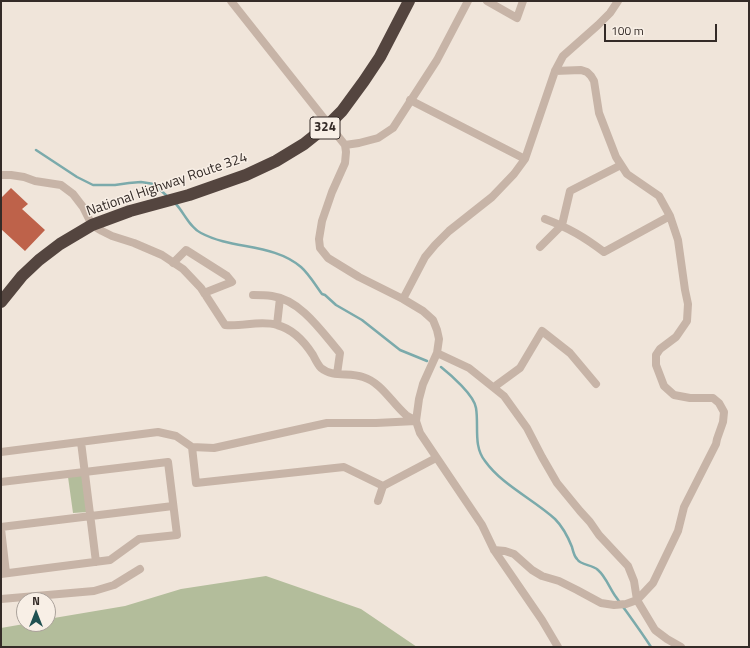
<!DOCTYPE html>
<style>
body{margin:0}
#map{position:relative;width:750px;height:648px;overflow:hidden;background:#f0e5da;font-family:"Titillium Web",sans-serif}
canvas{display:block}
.frame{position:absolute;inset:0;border:2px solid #342b27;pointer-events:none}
.north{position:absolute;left:16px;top:592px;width:40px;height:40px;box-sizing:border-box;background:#f8efe6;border:1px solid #aaa19a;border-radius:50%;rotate:0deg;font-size:11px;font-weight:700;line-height:16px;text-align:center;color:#342b27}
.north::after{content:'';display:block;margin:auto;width:14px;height:18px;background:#205152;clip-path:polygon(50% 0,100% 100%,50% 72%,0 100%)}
.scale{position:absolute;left:604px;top:24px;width:113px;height:18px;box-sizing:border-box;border:2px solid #342b27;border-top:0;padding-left:5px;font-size:12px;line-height:14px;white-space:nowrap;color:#342b27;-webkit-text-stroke:3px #f8efe6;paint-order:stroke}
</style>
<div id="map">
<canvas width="750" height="648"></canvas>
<div class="frame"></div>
<div class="north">N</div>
<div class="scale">100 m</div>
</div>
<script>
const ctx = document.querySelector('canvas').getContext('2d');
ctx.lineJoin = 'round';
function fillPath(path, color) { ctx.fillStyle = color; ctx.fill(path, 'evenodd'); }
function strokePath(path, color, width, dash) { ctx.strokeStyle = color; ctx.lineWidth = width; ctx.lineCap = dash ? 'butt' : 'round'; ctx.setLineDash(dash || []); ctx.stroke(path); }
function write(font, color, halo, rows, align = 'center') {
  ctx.font = font + ' "Titillium Web",sans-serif'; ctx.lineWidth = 3; ctx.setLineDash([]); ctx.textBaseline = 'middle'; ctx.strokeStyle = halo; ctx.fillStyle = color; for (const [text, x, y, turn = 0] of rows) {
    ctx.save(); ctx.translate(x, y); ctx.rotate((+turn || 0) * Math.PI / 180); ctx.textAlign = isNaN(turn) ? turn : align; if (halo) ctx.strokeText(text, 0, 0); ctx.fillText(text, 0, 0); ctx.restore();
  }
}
fillPath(new Path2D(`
 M82,475l5,37 -14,1 -5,-36z
 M266,576l95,33 56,38h-416v-19l23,-4h24v-5l77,-13 56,-17z`), '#b3bd9b');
strokePath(new Path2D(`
 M36,150l41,27 16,8h22l14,-2 12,-1 13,2 14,13
 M175,203c9,9 14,24 26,30 32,17 72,10 100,34 8,7 15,19 21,27l3,1 11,10 26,15 38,30 27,11
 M441,367c10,8 33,28 35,41 3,18 -3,38 9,53 17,24 48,38 70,58 8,8 13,18 17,28 1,4 2,9 5,12 4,7 15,5 21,11 8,7 12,19 18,27 12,17 24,33 35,50`), '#7baaab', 2.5);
fillPath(new Path2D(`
 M11,188l17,16 -6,5 23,21 -20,21 -24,-22v-31z`), '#be624a');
strokePath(new Path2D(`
 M231,1l114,144 1,7 -1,11 -13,29 -10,29 -3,18 1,9 8,10 31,19 44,22 20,12 10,9 4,10 2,9 -2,14 -14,31 -4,15 -3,22 4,12 62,92 12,25 48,70 16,27
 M487,1l30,17 6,-17
 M410,100l115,59
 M345,145l14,-2 19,-5 15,-10 44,-68 31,-59
 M1,175h10l13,2 11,4 26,4 12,9 10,13 9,18 10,6 10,5 22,7 28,12 21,14 18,19 24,37c17,2 35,-5 52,0 16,4 27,16 36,30 2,4 5,10 8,13 12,10 28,4 42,9 19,6 28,25 43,38 3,2 7,4 10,6
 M545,219c24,9 39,18 59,33l66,-36
 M540,247l22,-22 8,-34 51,-26
 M173,263l13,-13 41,26 5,6 -28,11
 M253,295c6,0 12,0 19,1 29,4 50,36 68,57l-3,21
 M403,299l22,-42 10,-12 14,-14 43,-34 22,-23 11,-15 30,-88 8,-15 35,-31 12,-12 8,-12
 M277,325l3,-27
 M437,353l32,15 35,28 23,32 15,29 15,26 23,28 10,11 9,13 29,31 6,15 3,19 18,30 12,9 14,8
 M494,387l26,-19 22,-37 28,22 26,31
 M81,442l15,120
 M192,447l4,36 148,-16 39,19
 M1,452l157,-20 18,4 16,11 22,1 113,-25h49l40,-2
 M1,482l167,-20 9,73 -38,4 -29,21 -109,14
 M378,501l5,-15 53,-28
 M1,527l172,-21
 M1,529l5,44
 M494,550l11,1 9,3 18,16 10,6 17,5 18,9 24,13 13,2 12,-1 11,-4 16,-17 25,-52 6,-24 32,-63 1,-5 6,-17 1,-10 -5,-9 -6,-5h-23l-16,-3 -10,-9 -8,-21v-10l4,-6 16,-12 11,-16 1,-17 -3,-14 -7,-50 -8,-24 -11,-20 -32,-22 -11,-17 -17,-44 -5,-32 -3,-5 -4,-4 -6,-2 -26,1
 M1,599l93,-8 20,-6 26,-16`), '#c7b4a7', 8);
strokePath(new Path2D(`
 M1,302l21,-26 17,-16 21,-16 32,-19 38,-14 59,-16 57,-20 30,-14 28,-17 25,-20 13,-13 22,-30 16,-24 29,-56`), '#54453f', 12);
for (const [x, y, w] of [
 [325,128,30]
]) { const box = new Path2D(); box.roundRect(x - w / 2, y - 11, w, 22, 3); ctx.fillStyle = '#f8efe6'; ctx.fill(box); strokePath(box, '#342b27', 1); }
write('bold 13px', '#342b27', null, [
 ["324",325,128]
]);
write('14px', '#342b27', '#f8efe6', [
 ["National Highway Route 324",167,185,-19]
]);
</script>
